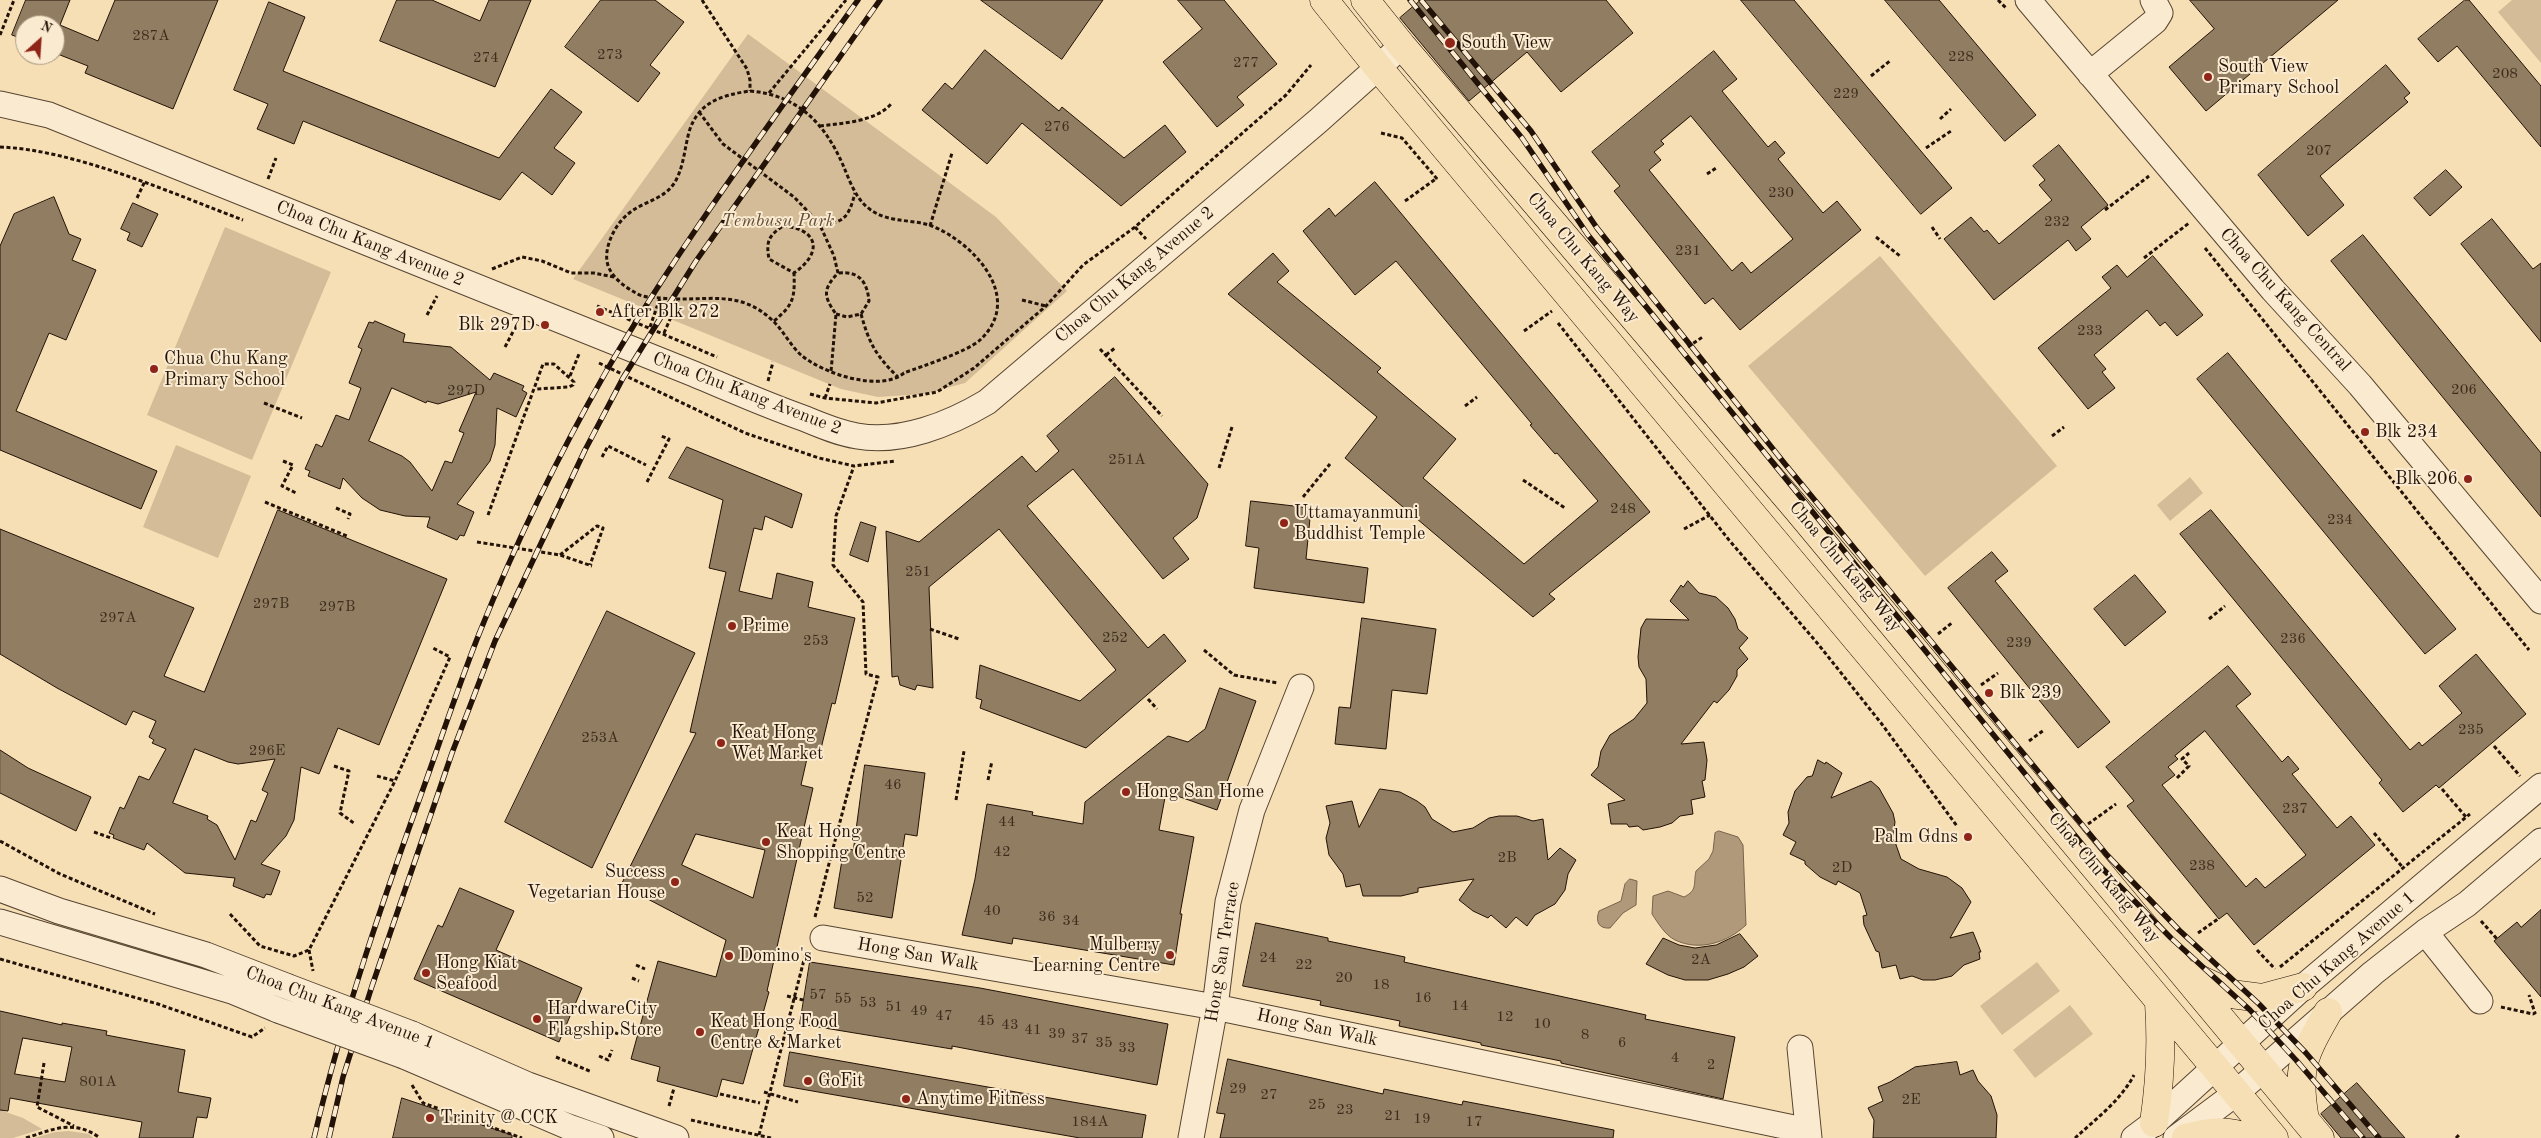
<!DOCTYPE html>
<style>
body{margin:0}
#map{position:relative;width:2541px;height:1138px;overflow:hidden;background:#f7dfb5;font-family:"Old Standard TT",serif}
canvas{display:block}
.north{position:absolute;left:15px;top:15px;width:50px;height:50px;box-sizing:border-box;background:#faeacf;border:1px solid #a4947f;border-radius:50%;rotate:26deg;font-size:14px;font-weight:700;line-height:20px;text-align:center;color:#221207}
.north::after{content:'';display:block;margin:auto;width:18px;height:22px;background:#8f2418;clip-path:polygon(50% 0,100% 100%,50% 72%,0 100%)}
</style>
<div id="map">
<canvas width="2541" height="1138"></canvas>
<div class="north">N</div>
</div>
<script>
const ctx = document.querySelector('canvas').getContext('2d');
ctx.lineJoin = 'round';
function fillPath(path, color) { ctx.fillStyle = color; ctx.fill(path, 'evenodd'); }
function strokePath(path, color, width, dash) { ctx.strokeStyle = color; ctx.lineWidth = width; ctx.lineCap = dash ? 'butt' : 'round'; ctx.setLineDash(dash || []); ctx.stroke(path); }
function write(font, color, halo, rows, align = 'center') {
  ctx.font = font + ' "Old Standard TT",serif'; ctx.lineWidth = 4; ctx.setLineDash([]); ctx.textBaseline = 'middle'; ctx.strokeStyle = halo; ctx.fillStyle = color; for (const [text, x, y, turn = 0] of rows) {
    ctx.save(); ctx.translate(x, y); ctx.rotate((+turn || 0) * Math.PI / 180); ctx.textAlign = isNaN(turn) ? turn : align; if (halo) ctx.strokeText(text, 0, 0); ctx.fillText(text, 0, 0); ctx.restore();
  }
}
fillPath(new Path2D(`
 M2512,0h29v63l-43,-51z
 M748,34l248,183 71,74 -102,92 -41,11 -46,3 -37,-8 -268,-110z
 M225,227l106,45 -79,188 -105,-45z
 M1880,256l177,210 -132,110 -177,-210z
 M176,445l75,31 -33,82 -75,-31z
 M2190,477l13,16 -33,28 -13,-16z
 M2037,962l23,29 -58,44 -22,-29z
 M2070,1005l23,29 -58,44 -22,-28z
 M0,1110l23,8 19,11 -29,9h-13z
 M69,1131l20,3 4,4h-59l21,-6z`), '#d3bc97');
const water = new Path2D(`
 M1719,831l19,6 5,8 3,80c-18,17 -46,27 -71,15 -10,-5 -17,-17 -23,-26l1,-18 15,-5 16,6c14,-7 9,-13 12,-26l13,-12 4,-8 2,-18z
 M1630,879l7,2 -1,24 -13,8 -13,15c-11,1 -15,-6 -11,-17l22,-10 4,-17z`);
fillPath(water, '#af997a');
strokePath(water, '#77634c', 1);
const building = new Path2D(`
 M26,0h44l-10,25 38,16 17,-41h103l-45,109 -88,-36 3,-7 -33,-13v-28h-30v15l-13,-5z
 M397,0h35l48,21 9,-21h42l-36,87 -115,-46z
 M601,0h54l29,22 -34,43 10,8 -22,29 -73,-55z
 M981,0h122l-41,59z
 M1178,0h46l53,64 -40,33 7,8 -27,22 -54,-65 39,-33z
 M1421,0h185l27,33 -72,59 -34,-40 -58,49 -69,-83z
 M1741,0h53l158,188 -31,26z
 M1885,0h54l97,115 -31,26z
 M2190,0h148l-132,111 -37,-44 45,-38z
 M2465,0h4l72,86v61l-84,-101 -19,16 -20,-23z
 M269,2l36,15 -22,54 216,87 52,-69 31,23 -28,36 21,15 -23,32 -30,-23 -22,28 -197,-79 -9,23 -37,-15 11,-25 -34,-14z
 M985,50l74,61 3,-4 62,51 41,-33 21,27 -65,54 -99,-83 -35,41 -65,-54 23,-27 7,6z
 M1714,51l23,28 -15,12 46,56 7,-6 10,12 -7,6 45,54 14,-12 24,29 -121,100 -27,-32 -8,6 -91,-113 6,-5 -28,-34zM1691,116l102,123 -42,34 -9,-11 -10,9 -83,-101 12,-10 -7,-8 10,-8 -3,-3z
 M2386,65l24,28 -6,5 4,4 -88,74 24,29 -36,31 -50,-61z
 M2059,145l49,60 -27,22 10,12 -15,12 -8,-11 -74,60 -50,-61 27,-22 13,15 3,-2 12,14 53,-44 -13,-15 6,-5 -12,-14z
 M2446,170l16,17 -32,29 -16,-18z
 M1375,182l275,330 -101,82 6,5 -22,18 -188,-159 32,-41 -149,-123 45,-41 16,18 -12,11 104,86 -4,4 79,67 -33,39 101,86 74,-63 -41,-48 -2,1 -25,-29 2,-1 -136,-163 -41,34 -52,-64 26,-23 6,8z
 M54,197l15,37 12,5 -9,21 24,10 -30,70 -17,-7 -33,78 141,60 -16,38 -141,-59v-204l14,-32z
 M133,203l25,11 -16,33 -15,-7 3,-7 -9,-4z
 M2492,219l41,50 8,-6v79l-80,-98z
 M2363,235l178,218v64l-210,-256z
 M2153,256l50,59 -26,21 -12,-14 -5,4 -13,-16 -53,45 12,14 -4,3 13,16 -27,21 -50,-61 73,-60 -9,-11 15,-12 10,12z
 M375,321l30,13 -2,8 48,5 39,33 4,-7 30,13 -2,4 5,3 -11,24 -19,-9 -2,37 -5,16 -33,43 17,8 -10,24 -4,-1 -3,5 -30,-13 3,-10 -25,-1 -25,-6 -18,-12 -19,-20 -3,11 -32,-13 2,-5 -5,-2 11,-25 6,3 14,-32 13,5 12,-32 -12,-5 13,-34 -4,-2 11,-25 4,1zM392,388l34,15 1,-2 11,3 38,-12 -17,39 5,2 -12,30 -7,-2 -13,30 -22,-29 -8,-6 -33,-15z
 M2228,353l228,276 -31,25 -228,-275z
 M1115,377l93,107 -11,34 -24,20 16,21 -26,20 -90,-110 -46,37 121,142 16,-14 22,27 -100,87 -106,-40 2,-8 -6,-2 4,-33 100,36 36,-31 -117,-141 -70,58 4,101 -16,-3 -2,5 -15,-5 -2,-9 -6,1 -6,-146 33,11 103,-86 14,16 23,-21 -12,-15z
 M687,447l115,47 -10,34 -27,-12 -3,14 -8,-2 -15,63 33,8 5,-26 36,9 -5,25 47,11 -20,86 -3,-1 -13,54 -11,-3 -7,31 12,3 -46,203 2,1 -26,92 -21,-5 -5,18 -60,-16 3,-14 -29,-8 27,-98 58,16 10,-37 -105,-55 75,-152 -6,-1 36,-160 -17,-4 14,-68 -54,-22zM696,834l69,16 -12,48 -71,-33z
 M1251,501l60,7 -5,51 62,9 -4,35 -110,-15 5,-40 -13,-2z
 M278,510l169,69 -68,166 -41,-17 -19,46 -18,-7 -7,53 -8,16 -25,28 19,7 -9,24 -5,-1 -2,4 -31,-12 2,-8 -50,-5 -38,-30 -3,7 -31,-12 1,-3 -5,-2 11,-26 4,2 15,-33 10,4 17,-31 -14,-6 2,-3 -5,-3 7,-16 -23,-10 -7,14 -69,-37 -57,-34v-125l194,79 -30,68 40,16zM195,749l33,13 10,2 37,-5 -13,31 6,3 -12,29 -5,-2 -16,40 -18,-35 -10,-6 1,-3 -35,-13z
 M2211,510l199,240 9,-8 3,4 40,-33 -23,-27 37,-32 50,60 -87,74 -3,-3 -33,27 -24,-29 3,-3 -202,-246z
 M861,522l15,5 -8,35 -18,-7z
 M1992,552l16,19 -13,10 115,141 -32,26 -130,-160z
 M2135,575l31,37 -41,34 -31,-37z
 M1688,581l11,12 17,4 12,11 7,11 3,10 10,9 -9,10 9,11 -11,11v6l-8,14 -12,13 -3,-2 -33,43 23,-2 3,18 -2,20 -3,1 3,16 -14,3 2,14 -13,2 -8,7 -12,4 -17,3 -5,-4 -9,1 -2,-3h-16l-3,-20 17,-4 -34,-25 7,-8 3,-16 9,-16 24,-16 13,-16 -1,-24 -7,-12 -1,-10 3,-29 5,-9 43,1 -19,-19 11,-16 2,2z
 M607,611l88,42 -103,215 -87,-46z
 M1362,618l74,11 -9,65 -35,-4 -6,59 -51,-5 4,-37 11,1z
 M2228,666l23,28 -15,12 46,56 6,-6 11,13 -7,5 45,54 14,-12 24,29 -121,100 -27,-32 -8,6 -92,-113 7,-5 -28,-34zM2205,731l101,124 -41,33 -9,-10 -10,9 -84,-102 13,-10 -7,-8 10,-8 -3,-3z
 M1220,688l36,13 -39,109 -51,-18 -7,38 35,7 -14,77h2l-8,51 -161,-27 -1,6 -50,-9 13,-56 12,-75 46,8 -1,3 51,9 2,-22 83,-66 20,6 17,-13z
 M0,750l28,18 63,29 -15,34 -76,-38z
 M1818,760l7,4 1,-2 16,11 -11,25 40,-17 8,7 14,25 2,9 -2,14 8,23 18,10 28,8 15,11 9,14 -21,36 23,-6 8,20h-2l1,7 -16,6 -12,11 -17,4h-12l-11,-4 -12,3 -4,-14 -14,3 -3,-16 -3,-1 -12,-26 -1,-9 4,-1 -7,-22 -22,-12 -2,4 -16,-8 -15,-13v-3l-15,-7 6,-12 -13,-7 6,-12 -1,-11 7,-21 12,-14 5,-1z
 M865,765l60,8 -8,63 -12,-2 -13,84 -58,-10 10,-60 9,2z
 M1380,789l20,3 17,9 8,6 7,12 21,13 20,-4 16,-10 10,-2h18l16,5 10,-2 5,41 12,-12 16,12 -8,14 -3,16 -10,14 -20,11 -8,11 -11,-9 -10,11 -15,-13 -3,3 -15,-7 -14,-11 15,-21 -56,9v4l-17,4h-38l-3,-12 -14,3 -3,-13 -14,-19 -3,-17 4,-15 -4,-17 26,-5 7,26z
 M460,888l54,23 -18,39 86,38 -23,54 -145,-63 24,-54 4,2z
 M2541,910v87l-47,-56 23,-19 4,5z
 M1256,923l72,15v3l77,16 -1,5 242,53 -1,4 90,18 -12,62 -162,-36v-2l-80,-16v-2l-82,-17 1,-5 -80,-16 1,-4 -78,-15z
 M1740,934l18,22 -14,11 -16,7 -20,6h-23l-17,-5 -22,-11 17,-26 16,7 16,3 21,-3z
 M810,962l170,26 188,36 -11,61 -205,-39v3l-152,-25z
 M0,1011l62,14v-2l45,8 -1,4 79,15 -7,42 33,6 -4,20 -10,-1 -4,21h-54l3,-16 -132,-24 -2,13 -8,-1zM23,1038l49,9 -7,35 -50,-8z
 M790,1052l356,63 -4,23h-62l-296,-52z
 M1228,1059l155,35 1,-5 78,16 1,-4 151,29 -1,8h-393l5,-24 -8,-1z
 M1957,1062l3,13 13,-5 5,11 13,15 6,19 -1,23h-123l1,-18 -6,-12 15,-7 -5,-14 12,-5 25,-15z
 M2357,1083l48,55h-64l-20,-24z
 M402,1098l110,37v3h-119z`);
fillPath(building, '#917d61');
strokePath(building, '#221207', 1);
const minor = new Path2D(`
 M2028,0l245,290 87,95 181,216
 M2090,74l65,-53 5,-8 -7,-13
 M0,104l49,11 645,259c36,15 72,31 109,44 17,7 35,15 54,18 44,8 93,-12 130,-34l331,-281 84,-75
 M0,889l59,22 147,44 80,31
 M0,922l232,69 46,19
 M2425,932l55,69
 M823,938l392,69 593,124
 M412,1034l116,51 148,53
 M1800,1048l9,90
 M404,1056l165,71 32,11
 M1191,1138l24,-131 13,-105 24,-92 49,-123
 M2134,1138l20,-15 149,-136 238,-201
 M2176,1138l59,-44 138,-121 52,-41 42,-28 74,-63`);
const major = new Path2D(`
 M1324,0l53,66 897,1072
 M1365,0l37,46 395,463 523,629
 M2190,975l41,19 31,4 41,-11
 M2305,1120c-9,-51 -2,-64 23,-108
 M2154,1123c6,-40 8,-79 5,-120
 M2186,1138c21,-6 40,-9 62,0`);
strokePath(minor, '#574532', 27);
strokePath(major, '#221207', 29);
strokePath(new Path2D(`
 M702,0l45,69 3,11v11
 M1998,0l8,8
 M0,35l14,-35
 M1871,76l20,-16
 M750,91c47,4 74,31 93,74 6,14 12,32 24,42 20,17 42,11 65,19 42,17 93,72 48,114 -13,12 -58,26 -76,33 -24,20 -82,0 -103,-18 -11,-10 -18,-25 -29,-35 -35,-33 -69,-17 -111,-22 -8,-1 -18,0 -25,-5 -11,-6 -22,-14 -27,-25 -8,-17 6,-44 19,-54 18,-15 40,-14 50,-38 6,-14 7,-29 11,-44 9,-30 33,-37 61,-41z
 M769,93l77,-93
 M699,112l24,32 71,53 25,26 15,33 4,17c-15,16 -15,23 -2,41l-5,58
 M1940,119l11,-10
 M820,126c22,-3 55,-4 71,-22
 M1381,133l21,5 36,42
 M0,147c76,3 171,46 243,73
 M1926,148l25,-17
 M1707,174l9,-6
 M268,179l8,-21
 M137,198l8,-17
 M1405,201l32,-23
 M2105,210l44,-34
 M819,223c25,2 30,-7 36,-30
 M783,226c36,3 40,27 11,47l-25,-14c-3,-17 -1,-23 14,-33z
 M930,226l22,-73
 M1135,227l11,12
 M1932,227l8,12
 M1876,237l24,19
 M2205,248l324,402
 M2144,258l45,-35
 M492,269l30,-12 20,4 29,12h23l20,4
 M1022,300l24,6
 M597,306l120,51
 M836,314l11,3 14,-3 8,-13c-2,-20 -10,-30 -31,-28
 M861,314c8,29 15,42 37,63
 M427,315l10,-19
 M774,321c19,-16 21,-22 20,-48
 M1558,323l171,217 89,104 63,79 76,103
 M650,327l10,-29
 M1524,331l28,-20
 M664,333l14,-32
 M505,347l11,-21
 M1688,347l16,-11
 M1100,349l62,67
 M1106,355l9,-7
 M599,363l146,70 74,25 35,8 42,-5
 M570,376l9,-22
 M768,381l5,-19
 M810,394l15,4 51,5 61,-11 37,-24 72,-62 37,-41 52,-38 151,-132 25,-30
 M825,398l5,-14
 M264,403l38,15
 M1465,406l12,-9
 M2052,436l12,-9
 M602,457l6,-11 38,19
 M283,461l10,4 -11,21 14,7
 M1219,468l13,-41
 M1523,480l42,28
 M647,482l22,-43 -8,-3
 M1303,497l27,-33
 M265,502l82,34
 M336,508l14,6 -2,5
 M488,515l55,-151h11l20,18 -1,3 -4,2 -33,2
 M1684,529l26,-14
 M477,542l83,13 32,11
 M560,555l37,-29 6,2 -13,37
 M2209,619l16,-13
 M930,629l29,10
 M1938,634l15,-12
 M1204,650l30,25 44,8
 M1981,685l17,-12
 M1148,699l9,10
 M2029,741l15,-11
 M2494,746l26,30
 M334,766l15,5 -9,42 15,11
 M377,776l18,5
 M2177,778l12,-12 -7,-7 7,-6
 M988,780l4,-19
 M2442,789l24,28
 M956,800l8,-49
 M2088,824l28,-20
 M94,832l17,6
 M2374,833l30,36
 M0,841l60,33 95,40
 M786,848l35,11
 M230,914l30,32 34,10 15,-6 86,-169 51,-115 4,-9 -17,-9
 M815,917l63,-240 -12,-3 -3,-72 -30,-37 3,-49 18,-50
 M2481,921l16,18
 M2198,933l20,-14
 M309,950l4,21
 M2257,950l18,19
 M0,959l158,45 94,33 13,-9
 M636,965l9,4
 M2280,967l190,-153
 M632,978l7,3
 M787,996l16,4
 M2501,1007l32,7 2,-1 -6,-18
 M609,1030l9,4
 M599,1056l9,4 4,-10
 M556,1057l36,15
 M44,1063l-7,44 37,19
 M412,1085l11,18 99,35
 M764,1092l34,10
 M720,1094l40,9
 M669,1106l5,-18
 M691,1120l80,18
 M759,1135l47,-183
 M26,1138c28,-9 48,-19 74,0
 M2075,1138c21,-19 46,-38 59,-63
 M2456,1138l3,-3`), '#221207', 3, [4, 2.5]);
strokePath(minor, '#faeacf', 25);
strokePath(major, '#f7dfb5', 28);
const rail = new Path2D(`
 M1410,0l112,138 66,97 511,630 72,73 79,72 46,50 67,78
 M1421,0l110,131 66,97 188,236 322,391 72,75 80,74 47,49 73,85
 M314,1138c29,-123 70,-241 113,-360 17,-48 33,-96 52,-144 36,-90 80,-180 128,-264 75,-129 165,-249 251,-370
 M329,1138l14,-61 29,-91 80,-233 43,-112 90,-191 38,-72 73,-117 184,-261`);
strokePath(rail, '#221207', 5.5);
strokePath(rail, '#faeacf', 4, [11]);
const minorBridge = new Path2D(`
 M286,986l126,48
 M278,1010l126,46`);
strokePath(minorBridge, '#574532', 27, []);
strokePath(minorBridge, '#faeacf', 25);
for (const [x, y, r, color] of [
 [1450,43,6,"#8f2418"],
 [2208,77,5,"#8f2418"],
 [600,312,5,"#8f2418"],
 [545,325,5,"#8f2418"],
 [154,369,5,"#8f2418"],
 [2365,432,5,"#8f2418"],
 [2468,479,5,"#8f2418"],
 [1284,523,5,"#8f2418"],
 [732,626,5,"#8f2418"],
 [1989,693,5,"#8f2418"],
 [721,743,5,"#8f2418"],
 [1126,792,5,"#8f2418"],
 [1968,837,5,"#8f2418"],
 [766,842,5,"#8f2418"],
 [675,882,5,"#8f2418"],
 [1170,955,5,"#8f2418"],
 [729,956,5,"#8f2418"],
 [426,973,5,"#8f2418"],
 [537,1019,5,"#8f2418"],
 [700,1032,5,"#8f2418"],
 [808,1081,5,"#8f2418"],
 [906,1099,5,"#8f2418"],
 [430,1118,5,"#8f2418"]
]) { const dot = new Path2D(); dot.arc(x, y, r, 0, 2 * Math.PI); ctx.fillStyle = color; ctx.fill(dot); strokePath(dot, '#faeacf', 2); }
write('15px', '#3e2d1e', null, [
 ["287A",151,36],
 ["273",610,55],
 ["228",1961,57],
 ["274",486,58],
 ["277",1246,63],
 ["208",2505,74],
 ["229",1846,94],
 ["276",1057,127],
 ["207",2319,151],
 ["230",1781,193],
 ["232",2057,222],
 ["231",1688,251],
 ["233",2090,331],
 ["206",2464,390],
 ["297D",466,391],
 ["251A",1127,460],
 ["248",1623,509],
 ["234",2340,520],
 ["251",918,572],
 ["297B",271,604],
 ["297B",337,607],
 ["297A",118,618],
 ["252",1115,638],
 ["236",2293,639],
 ["253",816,641],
 ["239",2019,643],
 ["235",2471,730],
 ["253A",600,738],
 ["296E",267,751],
 ["46",893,785],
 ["237",2295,809],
 ["44",1007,822],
 ["42",1002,852],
 ["2B",1507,858],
 ["238",2202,866],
 ["2D",1842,868],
 ["52",865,898],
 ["40",992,911],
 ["36",1047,917],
 ["34",1071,921],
 ["24",1268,958],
 ["2A",1701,960],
 ["22",1304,965],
 ["20",1344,978],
 ["18",1381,985],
 ["57",818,995],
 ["16",1423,998],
 ["55",843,999],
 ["53",868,1003],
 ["14",1460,1006],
 ["51",894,1007],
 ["49",919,1011],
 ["47",944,1016],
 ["12",1505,1017],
 ["45",986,1021],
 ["10",1542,1024],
 ["43",1010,1025],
 ["41",1033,1030],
 ["39",1057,1034],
 ["8",1585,1035],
 ["37",1080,1039],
 ["35",1104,1043],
 ["6",1622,1043],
 ["33",1127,1048],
 ["4",1675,1058],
 ["2",1711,1065],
 ["801A",98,1082],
 ["29",1238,1089],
 ["27",1269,1095],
 ["2E",1911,1100],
 ["25",1317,1105],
 ["23",1345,1110],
 ["21",1393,1116],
 ["19",1422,1119],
 ["184A",1090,1122],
 ["17",1474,1122]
]);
write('18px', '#221207', '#faeacf', [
 ["South View",1461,43],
 ["South View",2218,67],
 ["Primary School",2218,88],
 ["After Blk 272",610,312],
 ["Blk 297D",535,325,"right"],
 ["Chua Chu Kang",164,359],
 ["Primary School",164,380],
 ["Blk 234",2375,432],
 ["Blk 206",2458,479,"right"],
 ["Uttamayanmuni",1294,513],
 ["Buddhist Temple",1294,534],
 ["Prime",742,626],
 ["Blk 239",1999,693],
 ["Keat Hong",731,733],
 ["Wet Market",731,754],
 ["Hong San Home",1136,792],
 ["Keat Hong",776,832],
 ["Shopping Centre",776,853],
 ["Palm Gdns",1958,837,"right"],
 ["Success",665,872,"right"],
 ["Vegetarian House",665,893,"right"],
 ["Mulberry",1160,945,"right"],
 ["Learning Centre",1160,966,"right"],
 ["Domino's",739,956],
 ["Hong Kiat",436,963],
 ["Seafood",436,984],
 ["HardwareCity",547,1009],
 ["Flagship Store",547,1030],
 ["Keat Hong Food",710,1022],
 ["Centre & Market",710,1043],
 ["GoFit",818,1081],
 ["Anytime Fitness",916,1099],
 ["Trinity @ CCK",440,1118]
], 'left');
write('italic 18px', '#604e39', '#faeacf', [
 ["Tembusu Park",778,221]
]);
write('18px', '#221207', '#faeacf', [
 ["Choa Chu Kang Avenue 2",370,244,22],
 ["Choa Chu Kang Way",1583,258,50],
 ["Choa Chu Kang Avenue 2",1135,275,-40],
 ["Choa Chu Kang Central",2285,300,48],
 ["Choa Chu Kang Avenue 2",747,394,21],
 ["Choa Chu Kang Way",1845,567,50],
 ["Choa Chu Kang Way",2104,878,50],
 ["Hong San Terrace",1223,952,-81],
 ["Hong San Walk",918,955,10],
 ["Choa Chu Kang Avenue 1",2337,961,-41],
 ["Choa Chu Kang Avenue 1",340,1008,21],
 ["Hong San Walk",1317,1028,12]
]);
</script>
